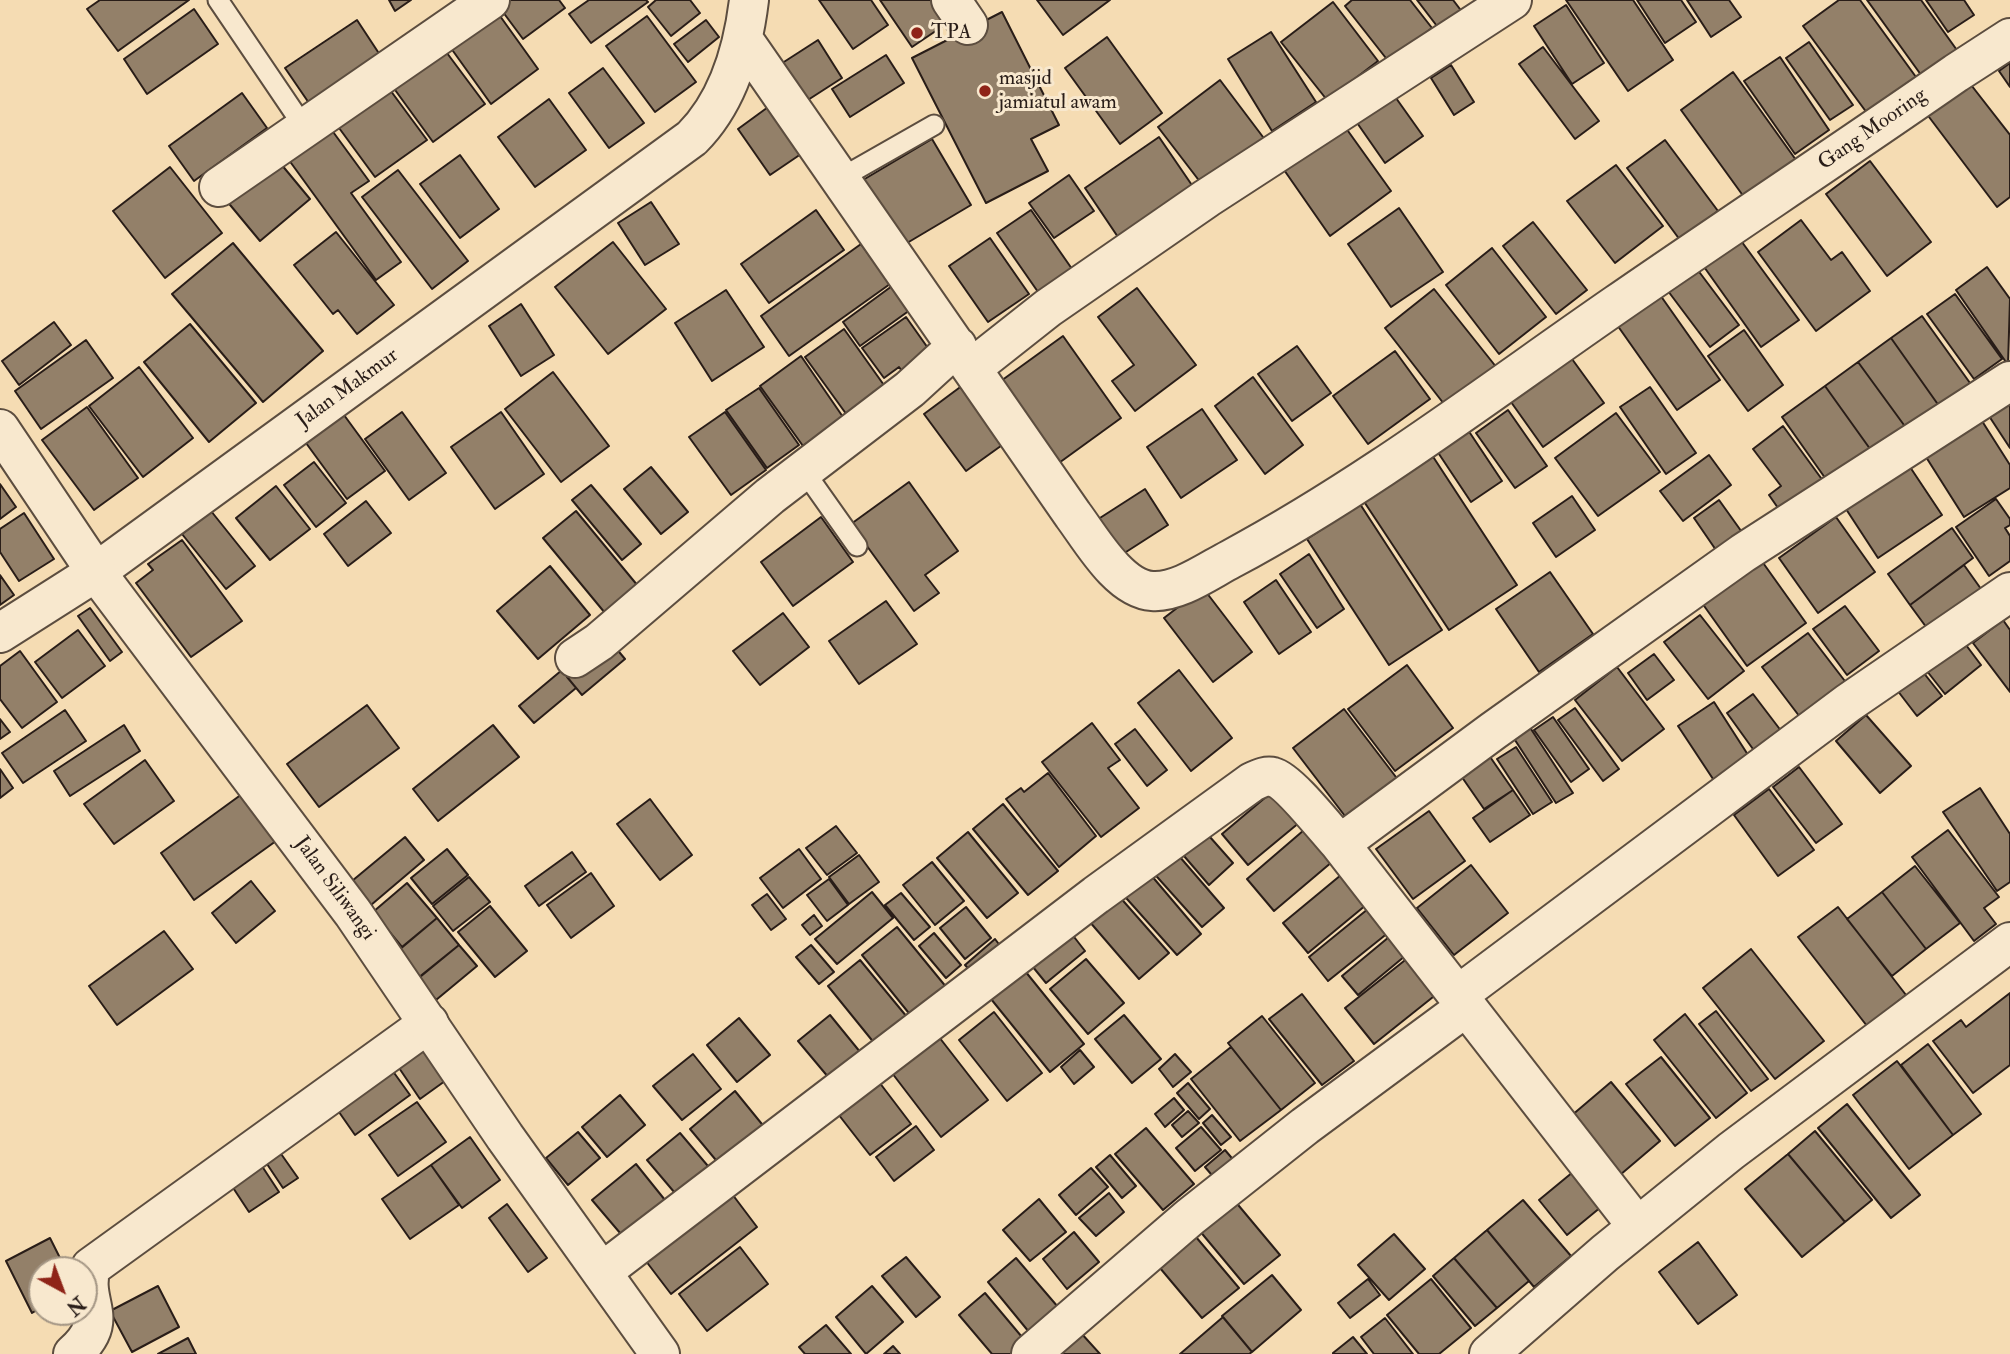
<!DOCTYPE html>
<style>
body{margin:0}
#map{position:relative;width:2010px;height:1354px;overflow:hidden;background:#f5dcb3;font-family:"IM FELL Double Pica",serif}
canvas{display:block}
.north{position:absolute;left:28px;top:1256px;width:70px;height:70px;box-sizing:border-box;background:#f8e8ce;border:2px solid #a59785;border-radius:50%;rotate:139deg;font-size:19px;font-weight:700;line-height:28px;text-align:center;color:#291d18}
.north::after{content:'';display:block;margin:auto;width:24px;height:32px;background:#8f2418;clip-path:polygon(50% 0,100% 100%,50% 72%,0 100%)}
</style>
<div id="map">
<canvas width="2010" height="1354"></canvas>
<div class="north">N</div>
</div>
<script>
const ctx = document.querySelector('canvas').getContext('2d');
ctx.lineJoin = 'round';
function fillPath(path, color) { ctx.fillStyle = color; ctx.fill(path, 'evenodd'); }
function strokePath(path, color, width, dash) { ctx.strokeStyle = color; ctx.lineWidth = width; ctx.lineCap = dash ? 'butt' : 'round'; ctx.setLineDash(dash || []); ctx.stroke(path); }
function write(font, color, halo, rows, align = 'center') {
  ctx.font = font + ' "IM FELL Double Pica",serif'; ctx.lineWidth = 6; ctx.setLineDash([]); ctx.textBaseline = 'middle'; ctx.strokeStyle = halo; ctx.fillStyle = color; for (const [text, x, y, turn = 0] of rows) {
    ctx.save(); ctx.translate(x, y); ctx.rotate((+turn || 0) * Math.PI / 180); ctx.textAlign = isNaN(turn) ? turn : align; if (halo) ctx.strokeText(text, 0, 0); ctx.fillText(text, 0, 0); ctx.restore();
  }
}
const building = new Path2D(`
 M100,0h89l-71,51 -31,-42z
 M389,0h22l-16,11z
 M502,0h57l6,8 -42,31 -26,-35z
 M589,0h57l2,2 -57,41 -22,-29z
 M656,0h34l10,13 -29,23 -23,-29z
 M819,0h52l17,25 -35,24z
 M880,0h63l12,18 -43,29z
 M1037,0h73l-47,35z
 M1352,0h58l22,28 -43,34 -44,-56z
 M1417,0h36l13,17 -23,17z
 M1566,0h67l40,60 -45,31z
 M1637,0h44l15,22 -31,21z
 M1687,0h42l12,17 -30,20z
 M1839,0h21l56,77 -49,36 -64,-87z
 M1867,0h54l38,53 -35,26z
 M1926,0h38l10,15 -26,17z
 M1333,2l45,59 -51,39 -46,-58z
 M1566,5l38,58 -32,21 -38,-58z
 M194,9l24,35 -71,50 -23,-35z
 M495,9l43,60 -47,35 -43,-60z
 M1002,12l57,113 -28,14 17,32 -62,32 -74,-145z
 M647,16l49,66 -41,30 -49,-66z
 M357,20l25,38 -71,48 -26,-38z
 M706,20l13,17 -31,25 -14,-18z
 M1271,32l45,70 -44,29 -44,-72z
 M1107,37l55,76 -42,31 -55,-76z
 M818,40l24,38 -45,29 -24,-38z
 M1809,42l44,63 -23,15 -44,-62z
 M441,45l44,59 -52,38 -43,-59z
 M1543,47l56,74 -24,18 -56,-75z
 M886,55l18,28 -54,34 -18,-28z
 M1780,57l49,73 -34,24 -51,-73z
 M2010,63v24l-11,-16z
 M1451,65l23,37 -20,13 -23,-37z
 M603,68l41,55 -35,25 -40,-55z
 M1733,72l63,88 -52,37 -63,-87z
 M382,79l45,61 -52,37 -44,-60z
 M1220,80l46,61 -62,46 -46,-60z
 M1968,81l42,54v62l-13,10 -71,-94z
 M1391,91l32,45 -38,27 -32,-46z
 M242,93l25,35 -73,53 -25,-35z
 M549,99l37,51 -51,37 -37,-50z
 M775,102l26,52 -31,21 -32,-46z
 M1343,124l48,67 -61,45 -48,-69z
 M328,125l41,56 -18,12 50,69 -25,18 -90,-124z
 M1159,137l39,57 -74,52 -39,-58z
 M932,139l39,66 -69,41 -39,-66z
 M1665,140l53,71 -38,29 -53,-72z
 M460,155l39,54 -39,29 -40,-54z
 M276,158l34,41 -50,42 -34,-41z
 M1870,161l61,81 -44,34 -61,-82z
 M1616,165l47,61 -48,37 -48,-62z
 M170,167l52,66 -57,45 -52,-67z
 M398,170l70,91 -36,28 -70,-92z
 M1069,175l25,36 -40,27 -25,-35z
 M651,202l28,42 -34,21 -27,-42z
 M1399,208l44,64 -52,35 -43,-63z
 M816,210l28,40 -75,53 -28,-39z
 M1031,210l48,69 -34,23 -48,-69z
 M1801,220l30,40 11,-8 28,39 -54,40 -58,-79z
 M1533,222l54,68 -31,24 -53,-68z
 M336,232l58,73 -37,29 -19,-24 -5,4 -39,-49z
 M990,238l39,56 -41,28 -39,-56z
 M1739,238l60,82 -38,27 -59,-83z
 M613,242l53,67 -58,45 -53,-67z
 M233,243l90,108 -60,51 -91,-108z
 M861,244l29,40 -101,72 -28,-40z
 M1492,248l54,69 -47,37 -53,-69z
 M1987,267l23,32 -2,66 -52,-75z
 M1697,269l42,56 -29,22 -42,-56z
 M892,286l18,24 -50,36 -17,-24z
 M1137,288l59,77 -61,46 -23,-30 22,-16 -36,-48z
 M1434,289l67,84 -50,40 -66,-85z
 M726,290l38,57 -52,34 -37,-58z
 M1658,292l62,88 -43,30 -62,-88z
 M1955,294l47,65 -28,20 -47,-65z
 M521,304l33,51 -33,21 -32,-50z
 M1922,316l53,74 -31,23 -53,-75z
 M906,317l29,41 -28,20 -8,-11 -15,11 -22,-30z
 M54,322l17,23 -52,40 -17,-24z
 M190,324l66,79 -47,39 -65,-80z
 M844,329l47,66 -39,27 -47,-65z
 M1744,330l39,55 -35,26 -40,-55z
 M1063,336l58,82 -69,50 -58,-82z
 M1891,338l53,75 -32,23 -54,-74z
 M86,340l27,38 -72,51 -26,-38z
 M1297,346l34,47 -39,28 -34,-47z
 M1395,351l35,48 -62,45 -35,-48z
 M801,356l42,61 -40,29 -43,-60z
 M1572,359l32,44 -61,44 -32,-45z
 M1858,362l54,74 -34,24 -53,-74z
 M139,367l54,71 -50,39 -54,-71z
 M553,372l56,74 -48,36 -56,-73z
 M1253,377l50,68 -38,29 -50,-68z
 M963,385l42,58 -39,28 -42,-57z
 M1825,386l53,74 -43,32 -53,-75z
 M1650,387l46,66 -30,21 -46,-67z
 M759,388l40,57 -32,23 -41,-58z
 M2010,402v46l-21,-32z
 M87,407l51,71 -44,32 -52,-70z
 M1202,409l35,51 -56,38 -34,-51z
 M1508,410l39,56 -32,22 -39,-55z
 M402,412l44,61 -37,27 -44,-61z
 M501,412l43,62 -49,35 -44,-62z
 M725,412l41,58 -35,25 -42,-58z
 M1616,413l44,59 -62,44 -43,-58z
 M344,415l41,56 -38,28 -41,-56z
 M1982,421l28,44v23l-46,29 -38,-60z
 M1464,424l38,57 -31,21 -38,-57z
 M1783,426l46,63 -42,32 -18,-26 12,-9 -28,-37z
 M1428,449l89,136 -68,45 -90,-136z
 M1709,455l22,30 -48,36 -23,-30z
 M314,462l32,41 -30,24 -32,-42z
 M651,467l37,45 -27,22 -37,-45z
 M1910,467l32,48 -64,43 -32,-49z
 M909,482l49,69 -33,24 14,18 -25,18 -63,-87z
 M0,484l16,23 -16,12z
 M591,485l50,59 -19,16 -50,-60z
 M276,486l34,43 -40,31 -34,-42z
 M1145,489l23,36 -56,36 -23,-36z
 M1572,496l23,34 -39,27 -23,-34z
 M1996,499l14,20v6l-5,3 5,8v25l-21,15 -33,-49z
 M1719,500l25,35 -26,18 -24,-35z
 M366,501l25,32 -43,33 -24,-32z
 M1360,504l82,126 -53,35 -82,-126z
 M211,511l44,55 -29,23 -44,-55z
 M576,511l62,75 -33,27 -62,-75z
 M24,513l30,46 -35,22 -19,-29v-23z
 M821,517l32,45 -60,44 -32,-44z
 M1836,517l39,55 -57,41 -39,-55z
 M1952,528l21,30 -63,47 -22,-31z
 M182,540l60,81 -51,36 -55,-74 17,-13 -5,-6z
 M1309,554l35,55 -27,19 -37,-54z
 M1761,560l45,63 -59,43 -45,-63z
 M1964,565l22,31 -54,39 -22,-30z
 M550,566l40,49 -52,44 -41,-48z
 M1550,572l43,62 -54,38 -43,-63z
 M0,575l14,20 -14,10z
 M1276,580l35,52 -32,22 -35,-52z
 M1203,588l49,64 -39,30 -49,-64z
 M886,601l31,43 -58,40 -30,-43z
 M1845,606l34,45 -32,24 -34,-46z
 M90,608l32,44 -12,9 -32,-45z
 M783,613l26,34 -49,38 -27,-34z
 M1700,615l44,56 -36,28 -44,-57z
 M2003,620l7,10v62l-37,-49z
 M78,630l27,36 -43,32 -27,-36z
 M1808,633l43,56 -45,36 -44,-58z
 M1960,637l21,28 -36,29 -22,-28z
 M610,641l15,18 -43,36 -15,-18z
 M20,651l37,51 -35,26 -22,-29v-33z
 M1654,654l20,26 -27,20 -19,-27z
 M1407,665l46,63 -58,43 -47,-62z
 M1617,667l47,62 -42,32 -47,-61z
 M1919,667l23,29 -25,20 -23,-30z
 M562,670l14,18 -42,35 -15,-17z
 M1179,670l53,68 -41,33 -53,-68z
 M1753,694l32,42 -27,20 -31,-43z
 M1714,702l36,56 -35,24 -37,-56z
 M367,705l32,43 -80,59 -32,-43z
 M1575,708l44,61 -16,12 -45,-61z
 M1344,709l55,72 -51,39 -55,-72z
 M65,710l21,31 -63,42 -21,-30z
 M1866,715l45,51 -31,27 -44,-52z
 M1553,717l36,52 -18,13 -37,-52z
 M0,719l10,13 -10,7z
 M1092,723l28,37 -12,8 31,40 -38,29 -59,-75z
 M124,725l16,26 -70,45 -16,-25z
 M493,725l26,32 -81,64 -25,-32z
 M1529,726l44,67 -17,10 -43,-66z
 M1135,729l32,41 -20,16 -32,-42z
 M1516,747l36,55 -19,12 -36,-55z
 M1486,751l27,39 -29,19 -27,-39z
 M145,760l29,41 -60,43 -30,-40z
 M1799,767l43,57 -26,19 -43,-56z
 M0,769l13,19 -13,10z
 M1048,773l48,63 -37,31 -53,-68 15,-11 3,4z
 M1279,786l27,31 -58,48 -26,-31z
 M1980,788l30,46v48l-13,9 -54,-79z
 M1769,789l45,61 -36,26 -44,-61z
 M1513,790l17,25 -40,27 -17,-24z
 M242,794l34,47 -82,59 -33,-47z
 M650,799l42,56 -32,25 -43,-56z
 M1003,804l55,67 -30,24 -55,-66z
 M1429,811l36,50 -52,38 -37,-50z
 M1311,824l28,32 -65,55 -27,-32z
 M836,826l21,27 -30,22 -21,-27z
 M1202,828l31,35 -24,22 -31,-36z
 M1948,830l51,67 -15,11 12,16 -22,17 -62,-84z
 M968,832l50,61 -31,25 -50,-60z
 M405,837l19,23 -53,45 -19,-24z
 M447,849l21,26 -36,29 -21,-26z
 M799,849l22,30 -38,29 -23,-30z
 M1173,849l51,59 -22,19 -52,-58z
 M572,852l14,20 -47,34 -14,-20z
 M859,855l20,27 -30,22 -20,-27z
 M932,862l32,39 -29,24 -32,-40z
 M1471,865l37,48 -54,42 -37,-47z
 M1915,866l45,57 -34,26 -44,-57z
 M1145,868l56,66 -24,21 -58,-65z
 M1347,870l25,30 -64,53 -25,-30z
 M591,873l23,33 -43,32 -24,-33z
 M469,877l21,25 -37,29 -20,-25z
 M829,879l19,26 -21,16 -20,-26z
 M251,881l24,30 -39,32 -24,-30z
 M407,883l30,35 -35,29 -29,-35z
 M872,892l21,26 -56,46 -22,-25z
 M1882,892l44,57 -34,27 -45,-57z
 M901,893l29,34 -16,13 -29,-35z
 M767,894l19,25 -15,11 -19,-25z
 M1118,895l51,58 -30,26 -50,-58z
 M1379,900l20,24 -71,57 -19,-24z
 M490,906l37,45 -32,26 -37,-45z
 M966,907l25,31 -26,21 -25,-31z
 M1838,907l68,88 -39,31 -69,-89z
 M814,915l8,11 -12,9 -8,-10z
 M437,918l22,27 -39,32 -21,-27z
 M1064,924l21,27 -39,32 -22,-27z
 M897,927l50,61 -35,29 -50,-62z
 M164,931l29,38 -76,56 -28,-39z
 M1395,932l16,19 -53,44 -16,-19z
 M934,933l27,32 -15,13 -27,-32z
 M995,939l12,16 -29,24 -13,-14z
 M459,945l18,21 -41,34 -18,-22z
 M811,945l23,27 -15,12 -23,-27z
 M1751,949l73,92 -49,38 -72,-91z
 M1414,953l29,36 -69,55 -29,-36z
 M1086,959l38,44 -36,31 -38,-45z
 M860,960l47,57 -32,27 -47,-58z
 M1021,966l63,78 -34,28 -63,-78z
 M2010,993v72l-37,28 -40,-52 28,-21 5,7z
 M1302,994l52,67 -32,24 -53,-66z
 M1716,1011l52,68 -17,12 -52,-67z
 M994,1012l48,61 -35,28 -48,-61z
 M1685,1014l62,79 -31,25 -62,-78z
 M830,1015l35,43 -31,26 -36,-43z
 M1124,1015l37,44 -29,24 -37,-44z
 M1262,1016l53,67 -34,27 -53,-67z
 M739,1018l31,37 -33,27 -30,-37z
 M939,1037l49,63 -47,37 -49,-64z
 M418,1042l27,39 -25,18 -27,-40z
 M1928,1044l53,70 -28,21 -52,-70z
 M1231,1047l50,63 -41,31 -49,-62z
 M1080,1050l14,17 -20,17 -13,-17z
 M693,1054l28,35 -39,31 -29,-34z
 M1175,1054l16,18 -18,15 -14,-18z
 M1661,1057l49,61 -35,28 -49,-62z
 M1897,1061l56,74 -44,34 -56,-74z
 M387,1063l23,32 -55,40 -23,-33z
 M876,1078l35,46 -41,31 -35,-45z
 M1611,1082l49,59 -40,34 -49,-59z
 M1188,1083l22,26 -11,10 -22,-26z
 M735,1091l35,43 -45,37 -35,-42z
 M620,1095l25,30 -38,32 -25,-30z
 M1174,1098l10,12 -19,17 -10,-13z
 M417,1102l29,40 -48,34 -29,-41z
 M1847,1104l73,91 -29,23 -73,-90z
 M1188,1111l11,12 -17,14 -10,-12z
 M1212,1115l19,22 -10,8 -18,-22z
 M916,1126l18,24 -40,31 -18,-24z
 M1201,1127l20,23 -26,21 -19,-23z
 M1146,1128l48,56 -31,26 -48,-56z
 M1815,1131l57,69 -27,22 -57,-68z
 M578,1132l22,26 -32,27 -22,-27z
 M680,1133l33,39 -33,27 -33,-39z
 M470,1137l30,43 -38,28 -31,-43z
 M1225,1150l11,13 -20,17 -11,-13z
 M279,1151l19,27 -15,10 -18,-27z
 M254,1154l25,38 -30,20 -25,-38z
 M1788,1154l57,68 -43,35 -57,-68z
 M1110,1155l26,31 -14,12 -26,-31z
 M636,1164l33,41 -43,35 -34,-40z
 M431,1165l28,40 -49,34 -28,-40z
 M1579,1167l28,35 -40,33 -28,-35z
 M1091,1168l17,19 -32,28 -17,-20z
 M723,1182l34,45 -86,67 -35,-46z
 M1109,1193l15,19 -28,24 -17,-18z
 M1039,1199l27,33 -36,29 -27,-31z
 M1234,1200l46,55 -36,29 -45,-54z
 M1523,1200l48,56 -37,31 -47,-57z
 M507,1204l40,54 -19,14 -39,-54z
 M1487,1230l42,51 -32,27 -43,-50z
 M1074,1232l25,30 -32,27 -24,-30z
 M1394,1234l31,35 -36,31 -31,-35z
 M1196,1237l43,51 -37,30 -42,-50z
 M50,1238l16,32h-24v37l-10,6 -26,-52z
 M1698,1242l39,53 -39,29 -39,-52z
 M740,1247l28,37 -61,47 -28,-37z
 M906,1257l34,40 -24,20 -34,-41z
 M1016,1258l42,49 -29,25 -41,-50z
 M1454,1258l43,50 -22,18 -42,-50z
 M1272,1275l29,35 -49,42 -30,-36z
 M1368,1279l12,16 -30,23 -12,-15z
 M1431,1279l40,49 -32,26h-20l-32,-39z
 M158,1286l21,41 -47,25 -22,-41z
 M872,1286l31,36 -37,32 -30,-37z
 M985,1293l42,50 -13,11h-22l-33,-39z
 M1223,1317l29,35 -3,2h-69z
 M1385,1318l28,36h-39l-13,-17z
 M826,1325l25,29h-46l-6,-7z
 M1081,1333l19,21h-44z
 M1353,1337l14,17h-34v-1z
 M188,1338l8,16h-38z
 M893,1346l7,8h-16z`);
fillPath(building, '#938069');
strokePath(building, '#291d18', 2);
const service = new Path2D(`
 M218,0l86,127
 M841,178l93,-53
 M804,471l53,75`);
const minor = new Path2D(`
 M951,0l17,25
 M743,39l330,476c18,24 46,74 79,76 26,2 56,-20 79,-32 136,-73 260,-168 386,-255 113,-78 227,-153 339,-231l54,-35
 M219,187l271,-187
 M972,368l76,-60 159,-110 305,-198
 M0,633l96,-61 596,-434c36,-36 51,-88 57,-138
 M575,658l24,-16 171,-146 140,-107 47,-43
 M1340,844l153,-113 250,-178 267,-172
 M1458,995l390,-292 162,-111
 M602,1272l494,-377 156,-113c7,-3 14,-7 21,-5 16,4 54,53 67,67l297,382
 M73,1354c40,-35 7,-50 18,-87l338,-244
 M1031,1354l159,-137 115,-91 161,-119
 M1489,1354l116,-101 126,-102 279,-209`);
const tertiary = new Path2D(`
 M0,429l96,143 257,341 152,224 155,217`);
strokePath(service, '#5c4d3f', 23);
strokePath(minor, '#5c4d3f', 42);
strokePath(tertiary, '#5c4d3f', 42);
strokePath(service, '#f8e8ce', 19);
strokePath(minor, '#f8e8ce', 38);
strokePath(tertiary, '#f8e8ce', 38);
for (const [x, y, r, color] of [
 [917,33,7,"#8f2418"],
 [985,91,7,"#8f2418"]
]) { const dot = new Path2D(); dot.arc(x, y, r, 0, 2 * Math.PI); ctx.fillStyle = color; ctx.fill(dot); strokePath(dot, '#f8e8ce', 2.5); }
write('21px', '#291d18', '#f8e8ce', [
 ["TPA",931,33],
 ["masjid",999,79],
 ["jamiatul awam",999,103]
], 'left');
write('21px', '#291d18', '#f8e8ce', [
 ["Gang Mooring",1873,130,-35],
 ["Jalan Makmur",348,389,-36],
 ["Jalan Siliwangi",334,889,54]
]);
</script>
